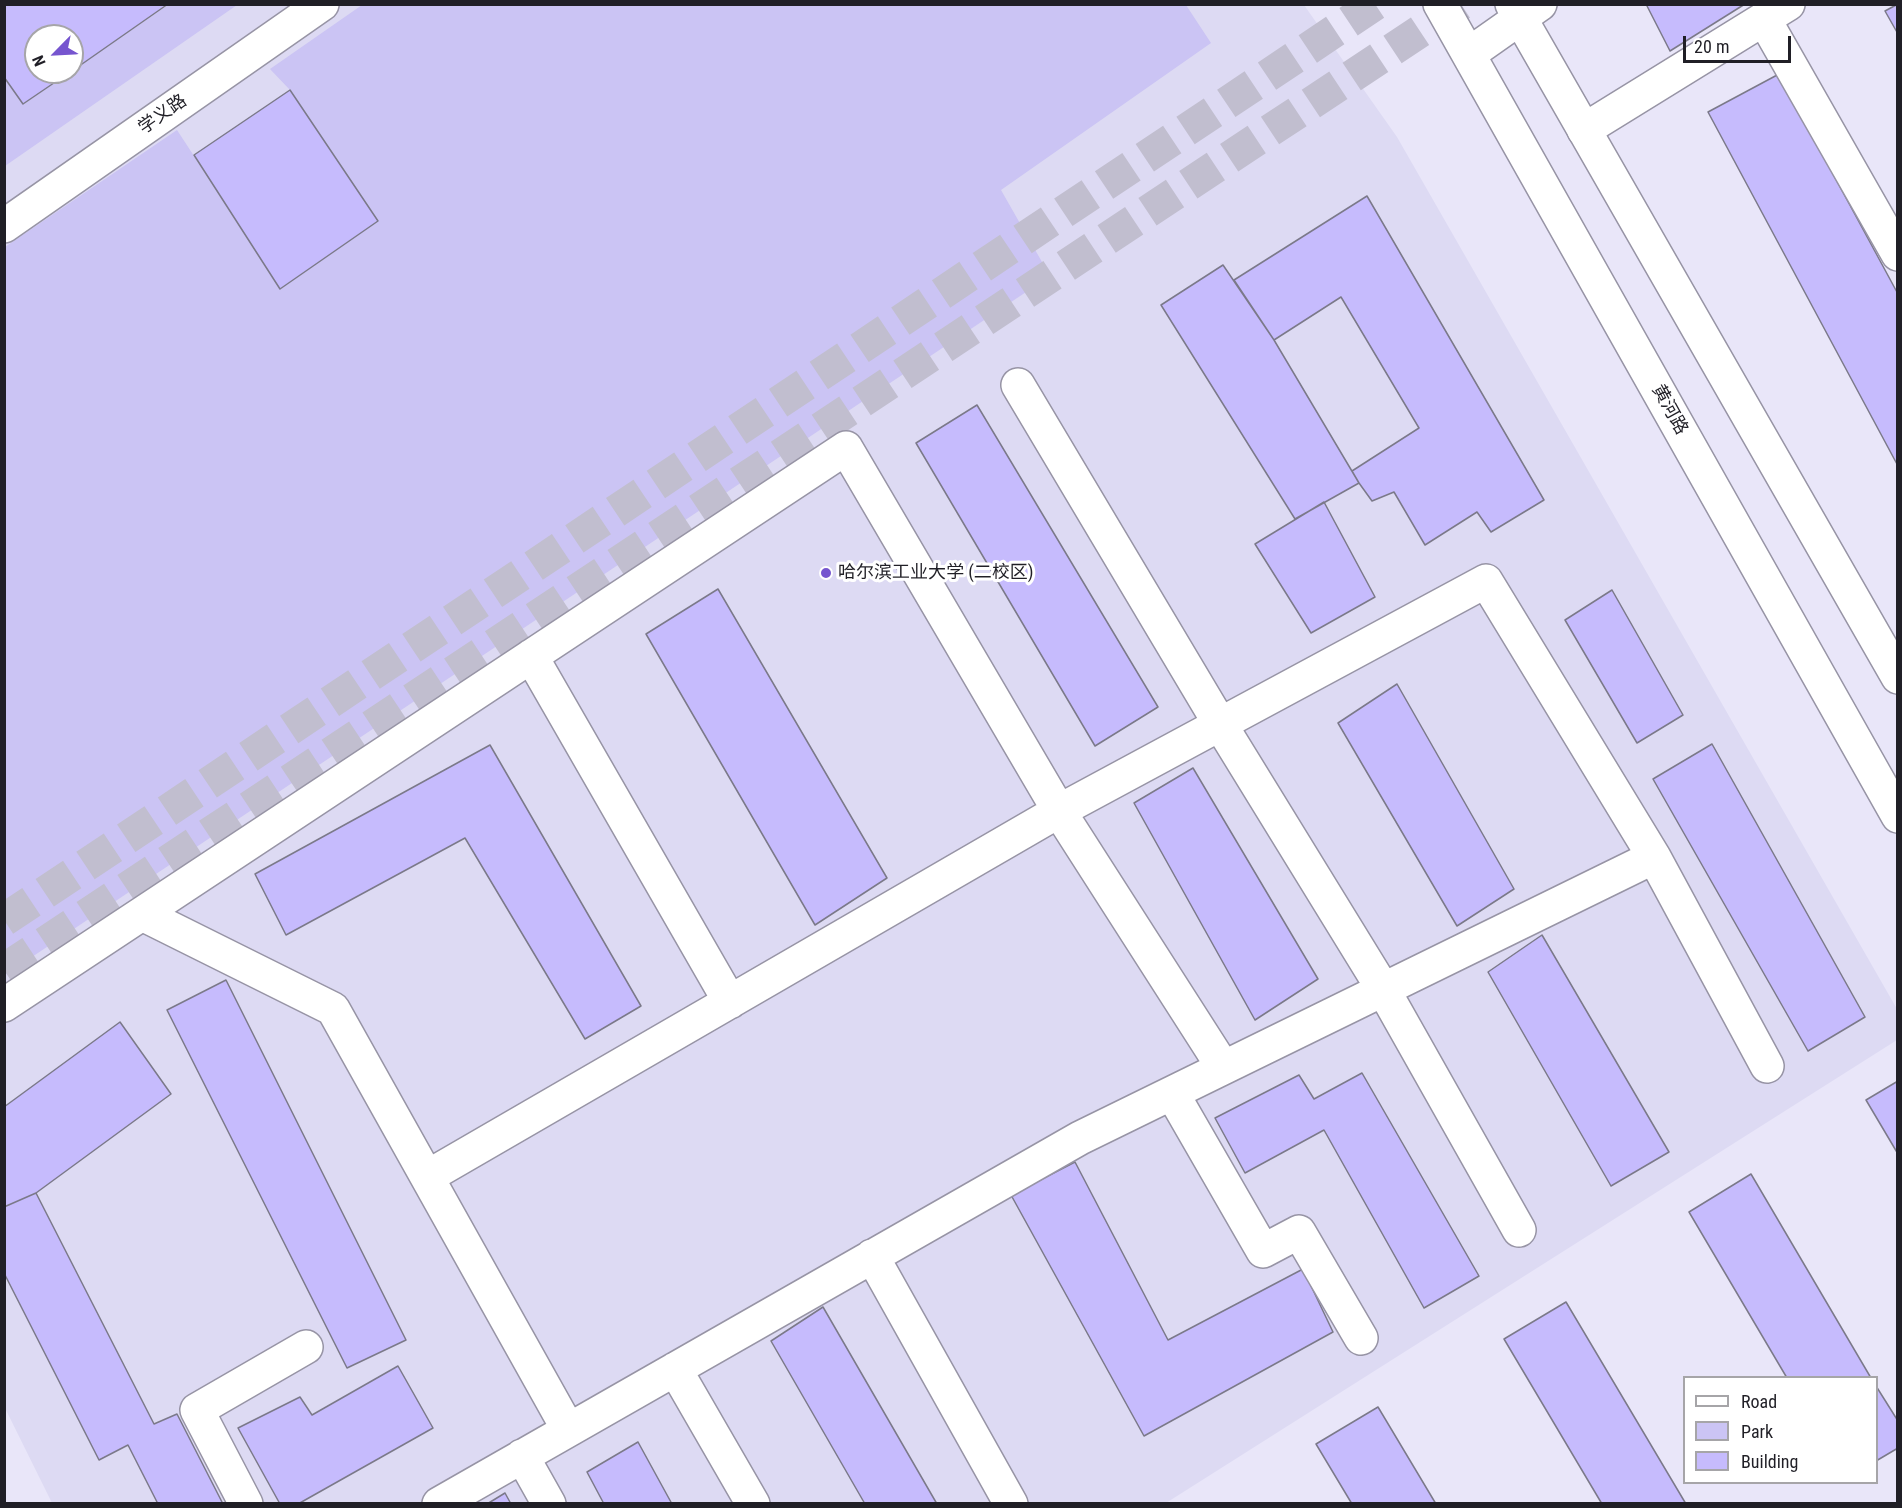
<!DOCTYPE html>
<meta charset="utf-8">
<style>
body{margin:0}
#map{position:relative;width:1902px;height:1508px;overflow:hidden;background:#e9e6f9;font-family:"Roboto Condensed",sans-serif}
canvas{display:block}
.frame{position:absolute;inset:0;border:6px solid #201f26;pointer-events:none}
.legend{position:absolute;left:1683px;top:1376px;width:195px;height:108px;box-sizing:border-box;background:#fff;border:2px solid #a6a5a8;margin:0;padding:8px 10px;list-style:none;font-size:18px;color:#201f26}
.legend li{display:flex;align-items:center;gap:12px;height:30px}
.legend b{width:30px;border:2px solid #a6a5a8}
.north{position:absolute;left:24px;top:24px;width:60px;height:60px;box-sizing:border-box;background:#fff;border:2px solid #a6a5a8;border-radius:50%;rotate:246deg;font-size:16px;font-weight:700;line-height:24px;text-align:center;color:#201f26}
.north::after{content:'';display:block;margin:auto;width:21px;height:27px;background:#7655cf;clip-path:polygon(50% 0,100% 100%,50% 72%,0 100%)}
.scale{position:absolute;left:1683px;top:36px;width:108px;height:27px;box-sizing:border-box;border:3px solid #201f26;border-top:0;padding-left:8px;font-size:18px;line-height:21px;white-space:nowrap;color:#201f26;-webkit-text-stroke:4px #fff;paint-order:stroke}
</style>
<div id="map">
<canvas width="1902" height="1508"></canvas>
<div class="frame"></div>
<ul class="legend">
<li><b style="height:8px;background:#fff"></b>Road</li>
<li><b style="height:16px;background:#cbc4f4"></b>Park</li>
<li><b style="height:16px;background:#c6bbfd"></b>Building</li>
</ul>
<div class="north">N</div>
<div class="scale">20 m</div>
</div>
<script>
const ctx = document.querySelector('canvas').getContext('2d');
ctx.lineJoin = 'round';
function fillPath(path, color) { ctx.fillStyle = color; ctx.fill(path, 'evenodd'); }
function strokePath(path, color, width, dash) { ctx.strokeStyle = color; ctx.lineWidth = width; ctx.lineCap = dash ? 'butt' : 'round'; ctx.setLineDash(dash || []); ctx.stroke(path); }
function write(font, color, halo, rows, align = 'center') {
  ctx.font = font + ' "Roboto Condensed","Noto Sans SC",sans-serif'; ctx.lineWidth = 6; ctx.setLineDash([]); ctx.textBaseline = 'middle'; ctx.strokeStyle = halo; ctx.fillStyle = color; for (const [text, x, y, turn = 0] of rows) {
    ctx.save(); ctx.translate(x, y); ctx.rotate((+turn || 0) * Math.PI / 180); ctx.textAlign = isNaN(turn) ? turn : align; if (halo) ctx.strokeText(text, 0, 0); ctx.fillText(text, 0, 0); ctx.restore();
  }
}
fillPath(new Path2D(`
 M5,5h1299l93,132 500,872v31l-731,463h-1114l-47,-95zM36,36h36v36h-36z`), '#dddaf3');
fillPath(new Path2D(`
 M168,5h69l-232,161 -1,-89 20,27z
 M362,5h824l25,38 -210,147 49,86 -1045,699v-728l172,-117 104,159 97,-68 -88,-131 -20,-21z`), '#cbc4f4');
const building = new Path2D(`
 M4,4h164l-96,67v-35h-36v36h34l-47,32 -19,-27z
 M1646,4h99l-75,47z
 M1898,4v30l-13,-23z
 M1779,74l119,220v172l-190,-354z
 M290,90l88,131 -98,68 -86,-134z
 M1367,196l177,304 -53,32 -14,-20 -52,33 -31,-53 -22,9 -13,-18 -7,-12 67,-43 -78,-131 -67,43 -40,-60z
 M1223,265l51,75 85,143 -64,36 -134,-214z
 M977,405l181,302 -63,39 -179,-303z
 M1324,502l51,95 -64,36 -56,-89z
 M718,589l169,289 -72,47 -169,-291z
 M1612,590l71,125 -46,28 -72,-123z
 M1397,684l117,205 -57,37 -119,-203z
 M1712,744l153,273 -57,34 -155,-272z
 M490,745l151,261 -56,33 -120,-201 -179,97 -31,-61z
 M1193,768l125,211 -63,41 -121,-217z
 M1542,935l127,217 -58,34 -123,-214z
 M226,980l180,360 -59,28 -180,-358z
 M120,1022l51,72 -135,99 -32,14v-100z
 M1362,1073l117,203 -55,32 -100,-178 -79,43 -30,-55 84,-43 15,24z
 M1898,1081v73l-32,-54z
 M1075,1162l93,178 135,-71 30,63 -189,104 -133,-241z
 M1751,1174l120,204h-84l-98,-166z
 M36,1193l118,231 23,-10 46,90h-65l-30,-59 -29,15 -95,-187v-66z
 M1566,1302l120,202h-84l-98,-165z
 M823,1307l114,197h-72l-94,-163z
 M398,1366l35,62 -135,76h-18l-42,-76 62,-31 12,18z
 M1876,1386l22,35v27l-22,13z
 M1378,1407l58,97h-84l-36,-60z
 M638,1442l34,62h-68l-17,-32z
 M505,1493l6,11h-24z`);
fillPath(building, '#c6bbfd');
strokePath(building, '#7b7989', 1.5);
strokePath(new Path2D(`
 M4,920l1371,-916
 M4,970l1457,-966`), '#c1becf', 33, [33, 16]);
const minor = new Path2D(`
 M1764,19l134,235
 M1584,130l204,-126
 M4,226l318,-222
 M1018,385l202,339 163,265 136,241
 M531,656l199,346
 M1654,857l113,209
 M142,914l191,95 94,168
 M4,1005l842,-557 213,363 164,256
 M1172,1093l91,158 36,-19 62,106
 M872,1256l139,248
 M675,1369l78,135
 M522,1456l27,48
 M246,1504l-49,-94 109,-63
 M439,1504l641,-366 574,-281 -168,-276 -427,230 -632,366 141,252`);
const major = new Path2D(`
 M1440,4l458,812
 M1512,4l386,673
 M1469,54l71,-50`);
strokePath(minor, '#9794a5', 36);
strokePath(major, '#9794a5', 36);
strokePath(minor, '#fff', 33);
strokePath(major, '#fff', 33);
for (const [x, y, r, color] of [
 [826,573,6,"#7655cf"]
]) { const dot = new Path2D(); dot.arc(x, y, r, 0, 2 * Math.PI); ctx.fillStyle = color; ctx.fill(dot); strokePath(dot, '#fff', 2); }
write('18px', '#201f26', '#fff', [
 ["学义路",163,115,-35],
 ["黄河路",1669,410,61]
]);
write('18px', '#201f26', '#fff', [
 ["哈尔滨工业大学 (二校区)",838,573]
], 'left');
</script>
